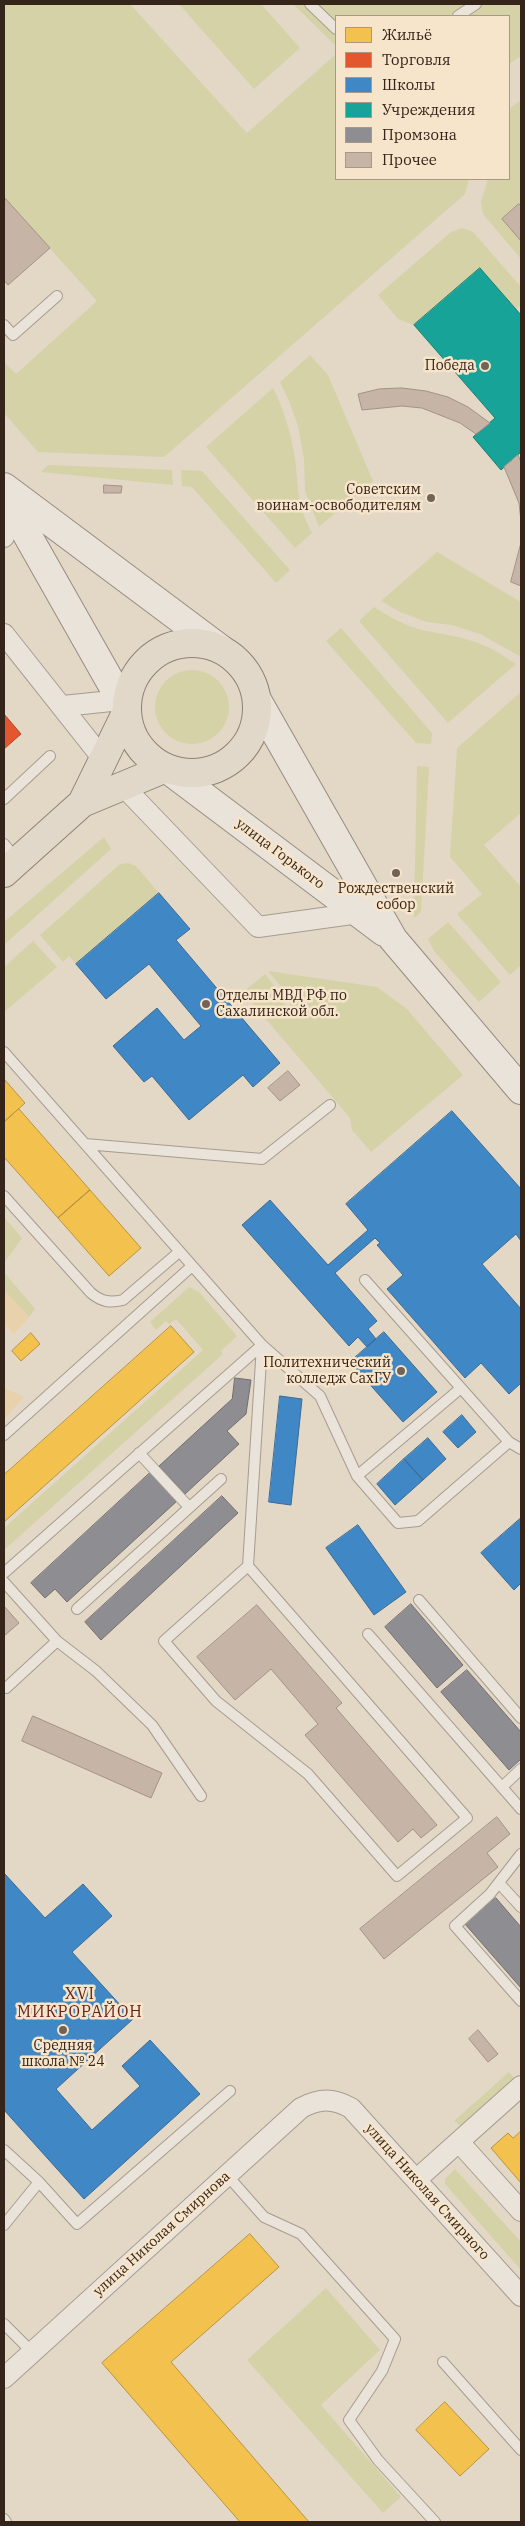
<!DOCTYPE html>
<meta charset="utf-8">
<style>
body{margin:0}
#map{position:relative;width:525px;height:2526px;overflow:hidden;background:#e3d7c6;font-family:"IBM Plex Serif",serif}
canvas{display:block}
.frame{position:absolute;inset:0;border:5px solid #35241a;pointer-events:none}
.legend{position:absolute;left:335px;top:15px;width:175px;height:165px;box-sizing:border-box;background:#f6e5ca;border:1px solid #a99884;margin:0;padding:6px 9px;list-style:none;font-size:15px;color:#35241a}
.legend li{display:flex;align-items:center;gap:10px;height:25px}
.legend b{width:25px;border:1px solid #a99884}
</style>
<div id="map">
<canvas width="525" height="2526"></canvas>
<div class="frame"></div>
<ul class="legend">
<li><b style="height:14px;background:#f2c14e"></b>Жильё</li>
<li><b style="height:14px;background:#e4572e"></b>Торговля</li>
<li><b style="height:14px;background:#3f88c5"></b>Школы</li>
<li><b style="height:14px;background:#17a398"></b>Учреждения</li>
<li><b style="height:14px;background:#8d8d92"></b>Промзона</li>
<li><b style="height:14px;background:#c6b4a7"></b>Прочее</li>
</ul>
</div>
<script>
const ctx = document.querySelector('canvas').getContext('2d');
ctx.lineJoin = 'round';
function fillPath(path, color) { ctx.fillStyle = color; ctx.fill(path, 'evenodd'); }
function strokePath(path, color, width, dash) { ctx.strokeStyle = color; ctx.lineWidth = width; ctx.lineCap = dash ? 'butt' : 'round'; ctx.setLineDash(dash || []); ctx.stroke(path); }
function write(font, color, halo, rows, align = 'center') {
  ctx.font = font + ' "IBM Plex Serif",serif'; ctx.lineWidth = 5; ctx.setLineDash([]); ctx.textBaseline = 'middle'; ctx.strokeStyle = halo; ctx.fillStyle = color; for (const [text, x, y, turn = 0] of rows) {
    ctx.save(); ctx.translate(x, y); ctx.rotate((+turn || 0) * Math.PI / 180); ctx.textAlign = isNaN(turn) ? turn : align; if (halo) ctx.strokeText(text, 0, 0); ctx.fillText(text, 0, 0); ctx.restore();
  }
}
fillPath(new Path2D(`
 M4,4h126l117,129 89,-79v125h133l-4,15 -301,263 -126,-5 -34,-39v-51l12,12 81,-73 -93,-104z
 M179,4h82l39,44 -46,41z
 M293,4h228v52l-12,8v-48h-173v30z
 M521,100v159l-38,-45 -2,-12 7,-23h21v-70z
 M462,228l11,4 48,55v18l-5,4 -36,-41 -66,57 -16,-6 -20,-24 73,-63z
 M310,355l18,20 45,106 -54,46 -14,-36 -1,-32 -6,-33 -9,-25 -9,-19z
 M273,388c11,22 18,45 22,70 4,32 1,45 17,75l-17,15 -89,-101z
 M48,465l124,5 1,15 -132,-13z
 M181,470l21,1 88,99 -14,13 -84,-96 -10,-1z
 M437,552l84,50v55l-41,-23 -28,-9 -25,-3 -27,-10 -19,-11z
 M374,607c16,10 33,20 52,24 17,3 33,5 49,11 15,5 28,13 41,22l-68,59 -89,-102z
 M341,628l91,105 -1,11 -15,-1 -90,-102z
 M155 707a37 37 0 1 1 74 0a37 37 0 1 1-74 0Z
 M521,692v121l-37,32 37,42v78l-11,10 -53,-61 25,-20 -32,-37 7,-109z
 M417,766l12,1 -8,145 -7,6z
 M104,837l7,12 -107,96v-23z
 M128,863l8,3 23,27 -83,71 -7,-8 -6,6 -23,-27 80,-71z
 M448,922l53,60 -22,20 -45,-51 -6,-12z
 M33,941l24,26 -53,45v-45z
 M268,971l109,16 30,22 56,66 -92,77 -19,-22 -2,-12 -107,-126 22,-18 15,19 -3,3 10,11 9,-8 -9,-11 -3,2z
 M4,1217l18,21 -18,25z
 M4,1272l31,37 -6,8 -25,-27z
 M189,1287l10,5 38,44 -16,15 2,3 -219,196v-22l199,-178 -27,-31 -7,5 -3,-3 -10,9 -6,-8z
 M509,2072l6,7 -54,47 -7,-5z
 M455,2169l66,73v28l-76,-86v-5z
 M326,2288l54,62 -59,55 80,92 -18,16 -136,-153z`), '#d6d2a8');
fillPath(new Path2D(`
 M4,1290l25,27 -15,17 -10,-10z
 M4,1388l20,9 -20,22z`), '#e8d1ab');
const homes = new Path2D(`
 M4,1079l21,24 -21,19z
 M19,1109l71,81 -32,28 -54,-61v-35z
 M90,1190l51,58 -32,28 -51,-58z
 M171,1326l23,26 -190,170v-47z
 M31,1333l9,11 -19,17 -9,-10z
 M521,2131v52l-30,-35 17,-15 5,5z
 M250,2234l29,33 -108,95 138,160h-69l-138,-159z
 M445,2402l44,47 -29,27 -44,-46z`);
fillPath(homes, '#f2c14e');
strokePath(homes, '#b9923e', 1);
const shops = new Path2D(`
 M4,714l17,20 -17,15z`);
fillPath(shops, '#e4572e');
strokePath(shops, '#b04828', 1);
const schools = new Path2D(`
 M159,893l31,36 -14,11 104,123 -27,24 -10,-12 -54,45 -37,-44 -8,6 -31,-36 44,-38 27,32 17,-14 -52,-62 -43,35 -30,-35z
 M452,1111l69,78v52l-5,-7 -34,30 39,45v74l-12,11 -28,-31 -16,15 -78,-89 16,-14 -26,-30 3,-2 -5,-5 -40,35 42,48 -9,8 8,10 -9,8 -9,-10 -9,9 -107,-121 28,-25 58,65 40,-35 -22,-26z
 M384,1332l53,60 -34,30 -53,-60z
 M280,1396l22,3 -11,106 -22,-3z
 M462,1415l14,17 -18,16 -15,-16z
 M428,1438l18,21 -23,21 -19,-21z
 M404,1459l19,21 -28,25 -18,-21z
 M521,1518v65l-7,7 -33,-37z
 M358,1525l48,67 -32,23 -48,-67z
 M4,1873l41,45 38,-34 29,32 -40,36 61,67 -77,70 36,41 48,-44 -18,-20 28,-26 50,54 -116,105 -80,-89z`);
fillPath(schools, '#3f88c5');
strokePath(schools, '#3c6a92', 1);
const public = new Path2D(`
 M480,268l41,47v137l-20,18 -28,-33 22,-19 -81,-93z`);
fillPath(public, '#17a398');
strokePath(public, '#207d72', 1);
const industry = new Path2D(`
 M235,1378l16,2 -5,34 -19,17 12,13 -54,50 -26,-28 73,-67z
 M151,1472l26,29 -110,101 -12,-13 -10,9 -14,-15z
 M222,1496l16,17 -137,127 -16,-18z
 M411,1604l52,61 -26,23 -52,-61z
 M467,1670l54,62v27l-12,11 -68,-78z
 M496,1898l25,29v61l-56,-64z`);
fillPath(industry, '#8d8d92');
strokePath(industry, '#736e6e', 1);
const building = new Path2D(`
 M4,197l46,51 -42,37 -4,-5z
 M519,204l2,2v35l-19,-22z
 M402,388l24,3 22,6 20,10 22,16 -14,11 -16,-11 -38,-15 -20,-2 -40,4 -4,-16 21,-5z
 M518,455l3,7v60l-2,-19 -15,-36z
 M104,485l18,1 -1,7h-17z
 M521,543v43l-10,-4z
 M288,1071l12,14 -20,16 -12,-13z
 M257,1605l85,98 -6,5 101,117 -16,13 -8,-9 -15,13 -93,-107 13,-11 -47,-55 -36,31 -38,-43z
 M4,1606l15,17 -15,13z
 M33,1716l129,57 -11,25 -129,-57z
 M497,1817l13,17 -23,19 11,14 -114,92 -24,-30z
 M478,2030l20,24 -10,8 -19,-23z`);
fillPath(building, '#c6b4a7');
strokePath(building, '#a29286', 1);
const lane = new Path2D(`
 M310,4l26,25
 M458,16l18,-12
 M4,325l9,10 44,-39
 M4,799l46,-43
 M4,844l13,16
 M4,1052l258,293 58,51 37,80 41,47 20,-2 91,-79 12,7
 M85,1144l177,15 68,-54
 M4,1196l87,97c11,9 19,10 32,7l56,-48
 M365,1280l144,162
 M4,1435l188,-169
 M139,1453l50,54
 M357,1476l104,-88
 M248,1566l-84,75 52,60 92,73 89,102 70,-58 -219,-252 14,-221
 M4,1573l258,-228
 M4,1582l53,59 39,30 56,54 49,71
 M419,1600l102,118
 M77,1609l144,-130
 M368,1634l153,175
 M6,1688l51,-47
 M502,1787l19,-18
 M521,1854l-31,40 -35,32 66,75
 M499,1883l22,24
 M4,2150l35,32 38,42 153,-133
 M227,2175l37,42 37,17 94,105 -13,32 -33,49 29,40 57,62
 M4,2225l35,-43
 M4,2324l28,28
 M443,2362l78,88
 M4,2519l2,3`);
const street = new Path2D(`
 M4,537l5,-35
 M4,634l99,125
 M63,706l58,-6
 M123,786l135,141 101,-14
 M459,2142l62,69
 M417,2179l104,-93
 M4,2378l297,-270c19,-10 32,-10 50,0l170,188`);
const secondary = new Path2D(`
 M4,487l218,163
 M4,494l123,217
 M257,700l136,239 128,151
 M166,768l218,164`);
const primary = new Path2D(`
 M127 708a65 65 0 1 1 130 0a65 65 0 1 1-130 0Z
 M82,803l45,-92
 M4,873l78,-70 84,-35`);
strokePath(lane, '#a79c90', 12);
strokePath(street, '#a79c90', 22);
strokePath(secondary, '#978c81', 30);
strokePath(primary, '#8c8277', 30);
strokePath(lane, '#eae3d9', 10);
strokePath(street, '#eae3d9', 20);
strokePath(secondary, '#eae3d9', 28);
strokePath(primary, '#e2d8c9', 28);
for (const [x, y, r, color] of [
 [485,366,5,"#726356"],
 [431,498,5,"#726356"],
 [396,873,5,"#726356"],
 [206,1004,5,"#726356"],
 [401,1371,5,"#726356"],
 [63,2030,5,"#726356"]
]) { const dot = new Path2D(); dot.arc(x, y, r, 0, 2 * Math.PI); ctx.fillStyle = color; ctx.fill(dot); strokePath(dot, '#f6e5ca', 2); }
write('14px', '#35241a', '#f6e5ca', [
 ["Победа",475,366],
 ["Советским",421,490],
 ["воинам-освободителям",421,506],
 ["Рождественский",396,889,"center"],
 ["собор",396,905,"center"],
 ["Отделы МВД РФ по",216,996,"left"],
 ["Сахалинской обл.",216,1012,"left"],
 ["Политехнический",391,1363],
 ["колледж СахГУ",391,1379],
 ["Средняя",63,2046,"center"],
 ["школа № 24",63,2062,"center"]
], 'right');
write('14px', '#35241a', '#f6e5ca', [
 ["улица Горького",280,854,37],
 ["улица Николая Смирного",427,2192,48],
 ["улица Николая Смирнова",162,2234,-42]
]);
ctx.letterSpacing = '1px';
write('16px', '#631f18', '#f6e5ca', [
 ["XVI",80,1994],
 ["МИКРОРАЙОН",80,2012]
]);
ctx.letterSpacing = '0px';
</script>
